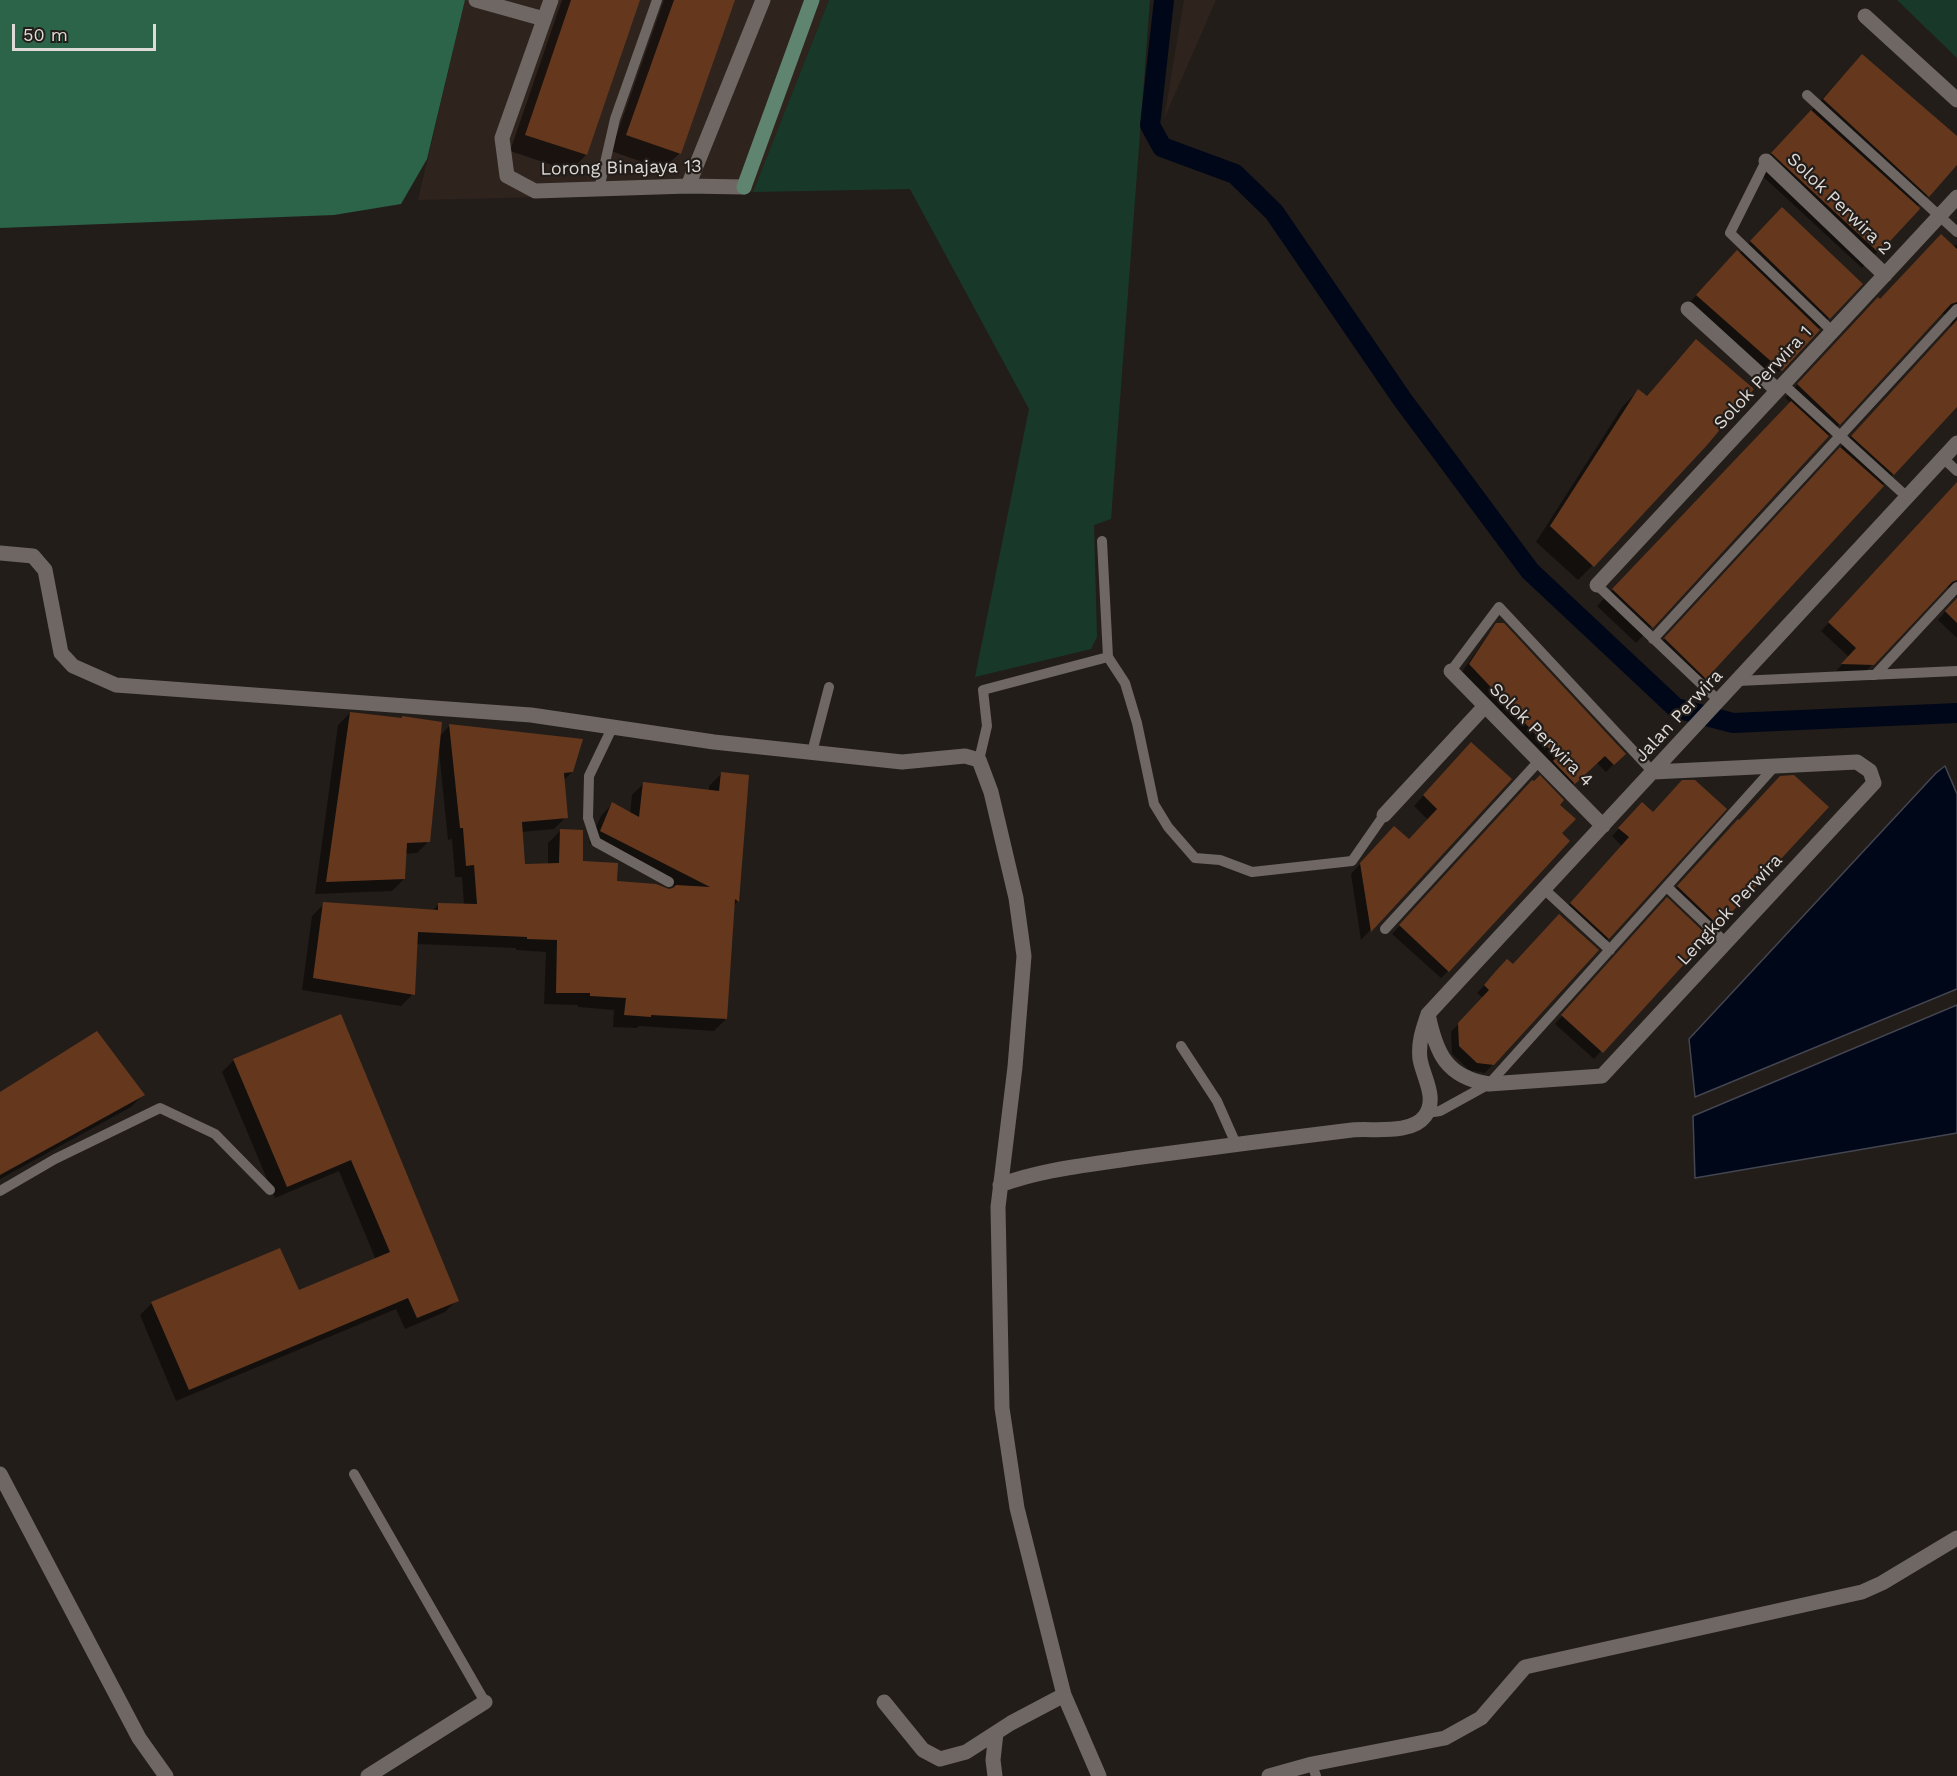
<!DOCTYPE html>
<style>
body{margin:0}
#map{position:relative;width:1957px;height:1776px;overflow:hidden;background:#231d1a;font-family:"Work Sans",sans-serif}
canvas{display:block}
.scale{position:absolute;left:12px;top:24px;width:144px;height:27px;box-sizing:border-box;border:3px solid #dedad7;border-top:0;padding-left:8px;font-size:18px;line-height:21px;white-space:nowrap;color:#dedad7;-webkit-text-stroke:4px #231d1a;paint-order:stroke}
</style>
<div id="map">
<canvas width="1957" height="1776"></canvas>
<div class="scale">50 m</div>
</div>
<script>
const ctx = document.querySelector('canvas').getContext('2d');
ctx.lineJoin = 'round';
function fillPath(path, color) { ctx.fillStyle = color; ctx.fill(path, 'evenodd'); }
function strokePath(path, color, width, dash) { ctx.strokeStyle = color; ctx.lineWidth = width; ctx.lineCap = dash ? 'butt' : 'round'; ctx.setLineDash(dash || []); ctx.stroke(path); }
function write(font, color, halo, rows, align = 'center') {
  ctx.font = font + ' "Work Sans",sans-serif'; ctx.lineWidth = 4.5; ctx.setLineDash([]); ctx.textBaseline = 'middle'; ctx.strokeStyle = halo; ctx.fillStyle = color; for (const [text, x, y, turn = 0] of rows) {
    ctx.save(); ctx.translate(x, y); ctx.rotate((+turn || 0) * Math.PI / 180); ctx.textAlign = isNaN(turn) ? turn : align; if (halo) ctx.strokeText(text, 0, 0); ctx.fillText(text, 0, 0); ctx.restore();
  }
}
fillPath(new Path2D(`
 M465,0h364l-76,192 -335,8z
 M1184,0h32l-52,119z`), '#2f231d');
fillPath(new Path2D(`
 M829,0h321l-39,519 -17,6 3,112 -6,12 -116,28 54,-268 -119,-220 -157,3z
 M1897,0h60v58z`), '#183929');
fillPath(new Path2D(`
 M0,0h465l-38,159 -26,45 -67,11 -334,13z`), '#2b6449');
const water = new Path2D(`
 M1945,766l12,28v195l-262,108 -6,-58 247,-266z
 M1957,1005v128l-262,45 -2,-62z`);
fillPath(water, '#000718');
strokePath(water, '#434651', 1.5);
fillPath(new Path2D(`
 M562,0h76l-52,155 -16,16 -60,-20z
 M664,0h70l-54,153 -17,16 -52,-18z
 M1862,56l95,82v25l-40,44 1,3 -56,58 -106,-98z
 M1770,221l59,97 -64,68 -84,-74 40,-44 18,-14z
 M1957,244v161l-259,280 -41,-38 293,-319 2,-7 -3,-6 -7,-1 -306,329 -39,-37 194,-203 -6,-5 80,-87z
 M1681,356l-88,209 -15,15 -42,-38 87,-136 15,-15 8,6z
 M1957,483v115l-2,-9 -8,-2 -82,85 -29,-1 13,-14 -28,-26z
 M1957,598v40l-19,-18z
 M1497,625l127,129 -18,18 -10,-10 -30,28 -104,-118 27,-39z
 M350,713l50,7 2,-2 38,18 10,-11 122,47 -9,9 3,36 -12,12 -33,3 3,33h24v-22l12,-12 21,32 35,20 52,8 8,-4 -87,-44 12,-27 11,-12 18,10 2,-19 12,-12 65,8v-5l12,-12 17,127 -5,5 -7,113 -12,12 -75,-5 -2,2 -24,-1 1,-17 -36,-3v-2l-34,-1 2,-52 -30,-2v-2l-100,-4 -3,50 -12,12 -99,-16 10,-74 12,-12 108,7 7,-7 25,1 -2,-28h-7l-3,-38 -4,1 -9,-89h-1l-9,90 -12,12 -12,1 -1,25 -12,12 -77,3 23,-169z
 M1461,754l49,25 -149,161 -10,-66 33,-36 25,3 19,-21 -14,-14z
 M1525,789l-77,182 -7,7 -49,-44z
 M1642,804l-34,134 -7,8 -37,-36 58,-64 -10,-10z
 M1827,807l-116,126 -41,-38 60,-67 8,-6z
 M1659,907l48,30 -113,122 -39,-35z
 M1500,969l-7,95 -8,9 -16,-3 -17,-16 -1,-22 32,-34 -6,-5z
 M340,1016l117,284 -12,12 -40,17 -9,-20 -220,92 -36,-86 12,-12 146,-11 78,-32 -37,-89 -64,27 -53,-126 12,-12z
 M0,1093l143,2 -12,12 -131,72z`), '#0007');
strokePath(new Path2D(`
 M1164,0l-14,125 12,22 73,27 39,38 128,187 128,172 146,137 57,15 224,-10`), '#000718', 20);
fillPath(new Path2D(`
 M571,0h69l-53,155 -62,-20z
 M674,0h61l-54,154 -55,-19z
 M1862,54l95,82v29l-28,32 -106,-98z
 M1811,110l109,98 -1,2 -40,43 -108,-100z
 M1782,207l81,77 -33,35 -80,-78z
 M1941,234l16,15v53l-6,2 -111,121 -43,-41 81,-87 2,2z
 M1737,250l83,80 -38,41 -86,-76z
 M1957,320v87l-63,68 -43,-39z
 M1696,339l58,50 -46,55 -114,123 -44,-41 88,-137 9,7z
 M1791,401l38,35 -176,192 -41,-39z
 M1840,447l44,39 -178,193 -42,-41z
 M1957,482v98l-5,2 -78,83 -33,-1 15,-16 -28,-26z
 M1957,598v25l-12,-12z
 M1496,623h8l122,131 -12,11 -9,-9 -30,28 -22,-23 4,-4 -88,-93z
 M350,712l52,6v-2l40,6 -12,120 -23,1 -2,36 -79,3z
 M449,724l134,15 -10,33 -9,1 4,45 -46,4 3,42 34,-1 1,-34 23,1v31l35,2 -1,18 39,3 13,5 4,-1 3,-3 34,2 -110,-56 12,-29 27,15 4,-35 76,9 2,-19 28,3 -10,127 -4,-3 -8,120 -76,-4v2l-27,-2 2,-17 -36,-2v-3h-34l1,-53 -30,-1v-2l-109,-5 -3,63 -102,-17 10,-76 115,8v-7l39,1 -3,-39 -8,1 -3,-38h-3z
 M1471,742l41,37 -141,153 -11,-69 34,-37 15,13 28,-30 -14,-14z
 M1540,775l24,25 -4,5 16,14 -14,14 8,8 -121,131 -50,-47 133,-145 2,1z
 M1794,775l35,32 -110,119 -42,-40 61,-67 1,1 41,-44z
 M1682,780h13l32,29 -118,130 -39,-36 59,-66 -11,-9 24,-26 11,10z
 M1667,897l42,40 -106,116 -42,-38z
 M1559,914l40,36 -105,115 -17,-2 -18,-17 -1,-23 31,-33 -5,-5 11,-13 12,-13 6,5z
 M341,1014l118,287 -42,17 -9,-20 -219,92 -38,-88 129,-54 19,42 91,-38 -39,-92 -64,27 -54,-128z
 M97,1031l48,64 -145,80v-83z`), '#65381d');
strokePath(new Path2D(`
 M1807,95l150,137
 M1766,161l-36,72 102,98
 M599,189l16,-70 42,-119
 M1783,384l124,113
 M1943,458l14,13
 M1597,585l122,116
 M1653,639l304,-330
 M1108,657l17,26 12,40 17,81 14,23 27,31 25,2 32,12 100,-11 32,-46
 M1451,671l48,-64 154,165
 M1875,675l82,-88
 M1738,681l219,-10
 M613,726l-24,50 -1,42 8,24 73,40
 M812,752l17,-65
 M979,760l8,-34 -4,-36 125,-33 -6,-116
 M1667,887l59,56
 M1544,889l66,61
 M1385,929l154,-168
 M1181,1046l36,55 19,43
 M1427,1113l13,-2 49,-27 286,-318
 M0,1191l55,-32 105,-51 55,26 55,56
 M354,1474l131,228
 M1312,1764l4,12`), '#6e6763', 10);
strokePath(new Path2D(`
 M476,0l68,19
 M551,0l-49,138 5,38 28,15 153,-5 56,1
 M1865,16l92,84
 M1766,161l119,114
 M688,186l75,-186
 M1688,309l89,81
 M0,553l33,3 12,14 16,83 12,13 43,19 415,30 183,27 188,20 63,-6 14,4 12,32 25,106 8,58 -9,111 -17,140 4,201 15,100 47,187 35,81
 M1597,585l360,-388
 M1451,671l152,155
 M1384,815l101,-109
 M1428,1014c8,39 18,63 61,70l113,-8 272,-293 -4,-12 -13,-9 -204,10
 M1000,1185c43,-16 89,-20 134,-27 73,-10 145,-19 218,-28 22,-2 59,5 73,-14 13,-18 -2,-39 -5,-57 -2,-17 3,-30 8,-45l529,-571
 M0,1474l139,264 27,38
 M884,1702l39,48 17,9 26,-7 45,-29 53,-28
 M368,1776l117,-74
 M995,1776l-2,-16 3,-27
 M1269,1776l43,-12 133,-26 36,-20 44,-51 337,-75 20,-9 75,-45`), '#6e6763', 15);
strokePath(new Path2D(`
 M744,187l68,-187`), '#5f8570', 15);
write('18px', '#dedad7', '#231d1a', [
 ["Lorong Binajaya 13",621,168,-1],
 ["Solok Perwira 2",1839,204,44],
 ["Solok Perwira 1",1763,378,-47],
 ["Jalan Perwira",1679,716,-47],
 ["Solok Perwira 4",1541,735,45],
 ["Lengkok Perwira",1730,910,-47]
]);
</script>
